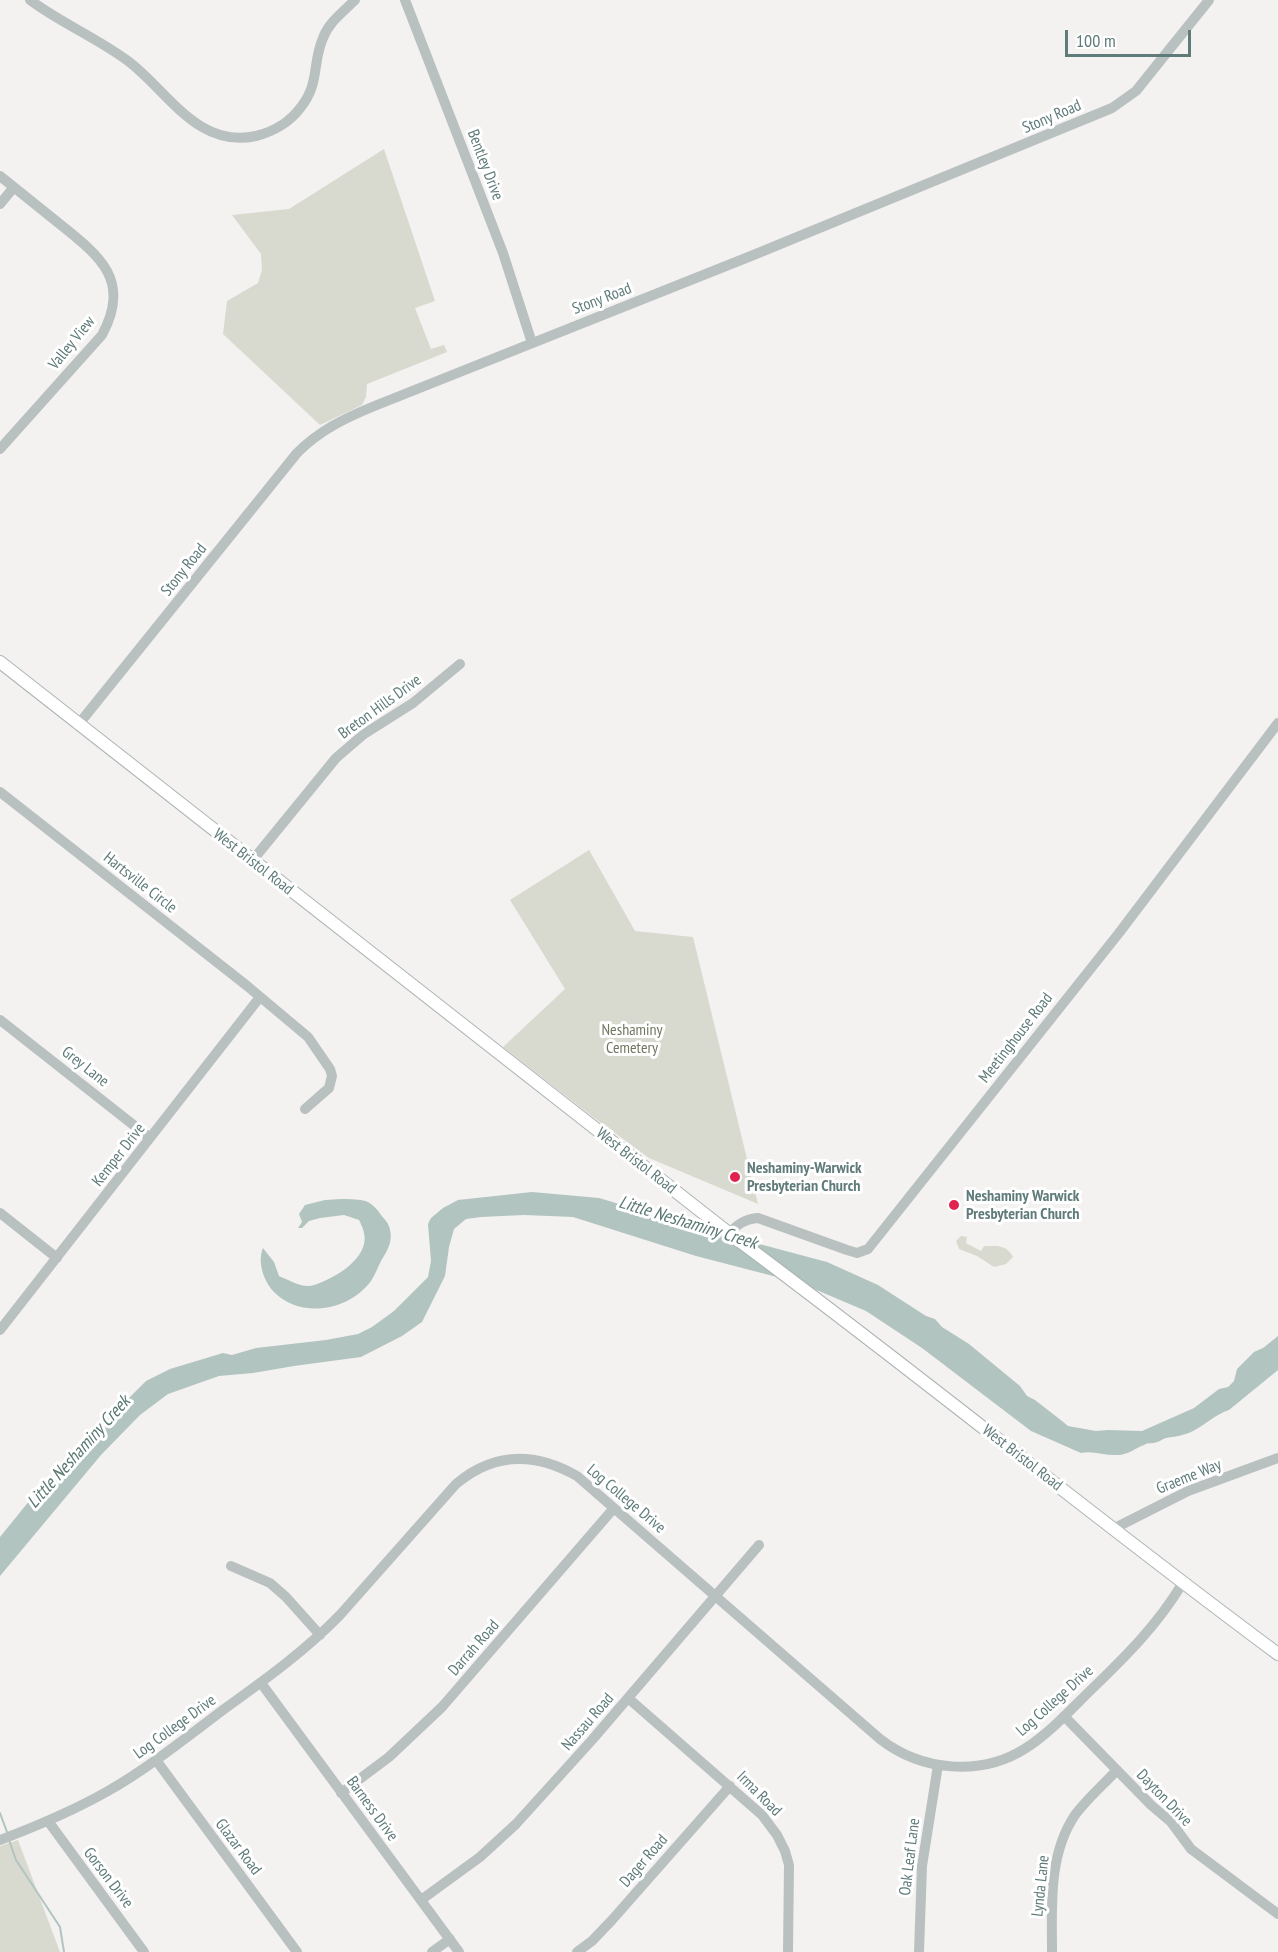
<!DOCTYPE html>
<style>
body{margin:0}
#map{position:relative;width:1278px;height:1952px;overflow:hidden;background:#f4f2f0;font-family:"PT Sans Narrow",sans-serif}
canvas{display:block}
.scale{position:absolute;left:1065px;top:30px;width:126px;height:27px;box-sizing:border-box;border:3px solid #5f7b7a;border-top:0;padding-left:8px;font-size:18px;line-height:21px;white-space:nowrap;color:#5f7b7a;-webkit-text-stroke:4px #fff;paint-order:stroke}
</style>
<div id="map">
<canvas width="1278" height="1952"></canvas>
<div class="scale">100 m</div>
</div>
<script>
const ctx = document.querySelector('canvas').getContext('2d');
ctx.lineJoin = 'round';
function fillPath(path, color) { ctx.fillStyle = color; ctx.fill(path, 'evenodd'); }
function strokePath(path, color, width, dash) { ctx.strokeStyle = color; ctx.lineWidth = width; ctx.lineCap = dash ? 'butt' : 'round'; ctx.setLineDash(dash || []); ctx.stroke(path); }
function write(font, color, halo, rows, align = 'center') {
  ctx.font = font + ' "PT Sans Narrow",sans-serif'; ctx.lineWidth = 6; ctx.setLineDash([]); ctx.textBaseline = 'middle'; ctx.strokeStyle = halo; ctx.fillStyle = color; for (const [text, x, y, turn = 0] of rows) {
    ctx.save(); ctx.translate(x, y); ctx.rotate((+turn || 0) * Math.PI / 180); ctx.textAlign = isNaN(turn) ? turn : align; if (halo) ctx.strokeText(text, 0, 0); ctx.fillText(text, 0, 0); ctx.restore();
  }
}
fillPath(new Path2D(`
 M384,149l51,152 -20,7 16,41 13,-4 3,7 -80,32 -1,13 -4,8 -42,20 -97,-91 4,-33 31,-18 4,-13 -1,-16 -29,-39 57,-6z
 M589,850l46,81 58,6 65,267 -109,-46 -56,-41 -90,-70 62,-58 -55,-89z
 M961,1236l6,1 -1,6 15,8 3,-5c12,0 23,-2 29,11l-7,7 -12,3 -17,-11 -18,-7 -3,-8z
 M18,1840l42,112h-60v-106z`), '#d8d9cf');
fillPath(new Path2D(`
 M532,1192l67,6 104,31 124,33 51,23 48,31 9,3 7,8 27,17 51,42 7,10 8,4 27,21 6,5 28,5 12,-1 34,1 52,-23 25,-19 9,-2 6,-6 3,-12 17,-17 9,-4 15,-12v34l-49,40c-13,4 -24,15 -36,21 -8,4 -19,6 -27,7 -4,1 -8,5 -13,5 -6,1 -3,-1 -9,2 -8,3 -17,10 -26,10 -12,1 -26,-5 -37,-2l-50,-22 -109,-83 -56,-37 -66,-28 -104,-27 -123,-39 -49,-2 -43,2 -15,2 -12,10 -5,18 -4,29 -23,46 -20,14 -41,21 -67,9 -41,7 -34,3 -51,18 -28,21 -39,40 -101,121v-39l30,-37 28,-24 36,-51 16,-8 36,-36 24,-12 53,-16 9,2 24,-7 70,-8 32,-6 14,-7 22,-16 34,-34 3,-16 -3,-37 3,-6 12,-10 15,-8z
 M341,1199c8,0 20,0 27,3 5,3 10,8 13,13 4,5 8,8 9,15 3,12 -3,21 -9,31 -3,6 -6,14 -10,20 -23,31 -72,38 -98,10 -9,-10 -16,-29 -10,-43l11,14 5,14c10,4 24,13 35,9 20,-6 56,-27 50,-52 -1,-5 -3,-9 -5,-13l-15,-5 -24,3 -11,3 -7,7h-4l4,-6 -3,-8 6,-9 20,-5z`), '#b1c4c0');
strokePath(new Path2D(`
 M0,1813l7,19
 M9,1840l7,20 44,67 4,25`), '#b1c4c0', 2);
const major = new Path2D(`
 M0,662l730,572c185,137 363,283 548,420`);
strokePath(major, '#acb5b5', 14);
strokePath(new Path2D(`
 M30,0c31,23 67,38 98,61 39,29 69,88 128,75 17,-4 34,-14 45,-29 19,-24 11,-44 22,-69 6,-16 20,-26 32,-38
 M405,0l98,253 29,90
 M0,176c20,16 41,33 61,49 40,32 70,56 41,110l-102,114
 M0,204l14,-17
 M78,725l219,-272c22,-22 46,-34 75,-46l379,-151 361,-148 24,-17 73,-91
 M0,792l246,193 62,52 22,32 2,7 -3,12 -24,21
 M252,861l84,-103 28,-24 49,-31 47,-39
 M0,1020l150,118
 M0,1213l57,45
 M729,1233c9,-9 16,-14 29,-15l89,32 10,3 11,-4 251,-316 159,-210
 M0,1330l260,-333
 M1113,1529l75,-38 90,-33
 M231,1566l39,17 16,14 34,38
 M261,1683l198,269
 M628,1698l134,117 15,20 8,16 4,14 -1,87
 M1064,1716l87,89 20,17 20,27 87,65
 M156,1760l141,192
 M341,1793l48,-36 53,-50 172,-199
 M48,1821l96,131
 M0,1840c37,-14 73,-29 108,-49 42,-24 80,-55 119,-84 39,-28 79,-57 113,-92l116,-131c38,-32 79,-32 121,-8l303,263c41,32 101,38 146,9 25,-16 46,-40 68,-61 33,-32 64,-63 88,-103
 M421,1900l59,-43 36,-33 76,-84 167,-195
 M432,1952l18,-13
 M577,1952l15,-11 20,-21 118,-134
 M919,1952l3,-86 16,-101
 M1052,1952c0,-46 -4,-97 23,-137 12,-16 28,-30 42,-45`), '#b8c1c0', 10);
strokePath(major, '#fff', 12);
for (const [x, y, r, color] of [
 [735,1177,6,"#e0244f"],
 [954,1205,6,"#e0244f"]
]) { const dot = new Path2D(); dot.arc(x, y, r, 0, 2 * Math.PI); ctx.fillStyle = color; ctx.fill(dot); strokePath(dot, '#fff', 2); }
write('16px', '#5f7b7a', '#fff', [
 ["Stony Road",1052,117,-23],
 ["Bentley Drive",485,165,69],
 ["Stony Road",602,299,-21],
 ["Valley View",72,343,-51],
 ["Stony Road",184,570,-51],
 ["Breton Hills Drive",380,707,-36],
 ["West Bristol Road",253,862,38],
 ["Hartsville Circle",140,883,38],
 ["Meetinghouse Road",1016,1038,-52],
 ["Grey Lane",85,1067,38],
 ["Kemper Drive",119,1155,-52],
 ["West Bristol Road",636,1161,38],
 ["West Bristol Road",1022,1458,38],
 ["Graeme Way",1189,1477,-22],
 ["Log College Drive",626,1499,40],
 ["Darrah Road",474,1648,-49],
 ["Log College Drive",1055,1701,-42],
 ["Nassau Road",588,1722,-49],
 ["Log College Drive",175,1727,-36],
 ["Irma Road",759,1794,45],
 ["Dayton Drive",1164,1798,46],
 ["Barness Drive",372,1809,54],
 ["Glazar Road",238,1847,53],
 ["Oak Leaf Lane",910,1857,-83],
 ["Dager Road",644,1861,-49],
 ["Gorson Drive",108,1878,53],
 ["Lynda Lane",1041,1886,-84]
]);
write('16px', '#717862', '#fff', [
 ["Neshaminy",632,1030],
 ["Cemetery",632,1048]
]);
write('bold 16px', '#5f7b7a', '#fff', [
 ["Neshaminy-Warwick",747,1168],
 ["Presbyterian Church",747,1186],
 ["Neshaminy Warwick",966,1196],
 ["Presbyterian Church",966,1214]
], 'left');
write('italic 18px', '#5a7872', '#fff', [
 ["Little Neshaminy Creek",688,1223,17],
 ["Little Neshaminy Creek",79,1452,-48]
]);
</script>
